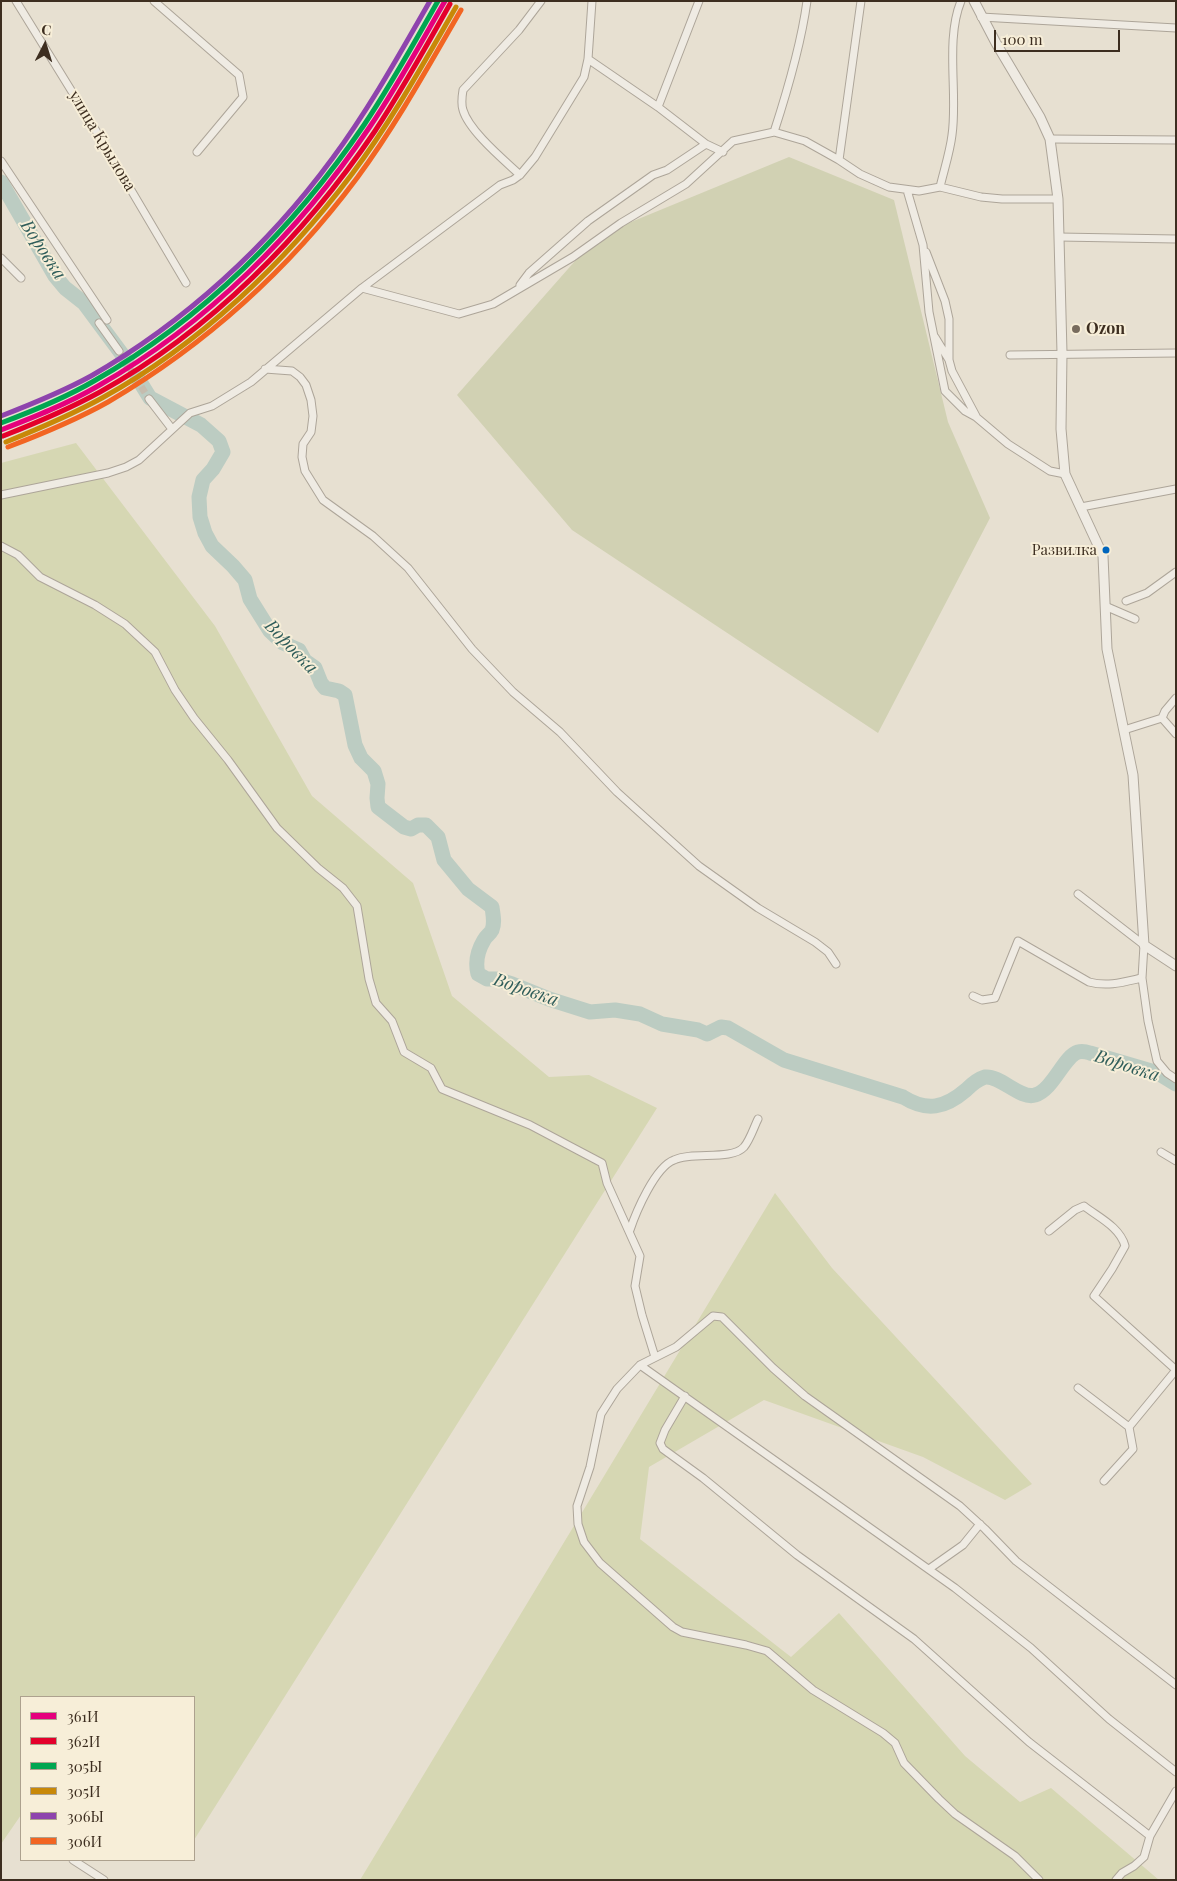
<!DOCTYPE html>
<meta charset="utf-8">
<style>
body{margin:0}
#map{position:relative;width:1177px;height:1881px;overflow:hidden;background:#e7e0d1;font-family:"Playfair Display",serif}
canvas{display:block}
.frame{position:absolute;inset:0;border:2px solid #3d2e20;pointer-events:none}
.legend{position:absolute;left:20px;top:1696px;width:175px;height:165px;box-sizing:border-box;background:#f7eed8;border:1px solid #ada18e;margin:0;padding:6px 9px;list-style:none;font-size:15px;color:#3d2e20}
.legend li{display:flex;align-items:center;gap:10px;height:25px}
.legend b{width:25px;border:1px solid #ada18e}
.north{position:absolute;left:20px;top:20px;width:50px;height:50px;-webkit-text-stroke:4px #f7eed8;paint-order:stroke;rotate:5deg;font-size:14px;font-weight:700;line-height:20px;text-align:center;color:#3d2e20}
.north::after{content:'';display:block;margin:auto;width:18px;height:22px;background:#3d2e20;clip-path:polygon(50% 0,100% 100%,50% 72%,0 100%)}
.scale{position:absolute;left:994px;top:30px;width:126px;height:22px;box-sizing:border-box;border:2px solid #3d2e20;border-top:0;padding-left:6px;font-size:15px;line-height:18px;white-space:nowrap;color:#3d2e20;-webkit-text-stroke:4px #f7eed8;paint-order:stroke}
</style>
<div id="map">
<canvas width="1177" height="1881"></canvas>
<div class="frame"></div>
<ul class="legend">
<li><b style="height:6px;background:#e5007d"></b>361И</li>
<li><b style="height:6px;background:#e4002b"></b>362И</li>
<li><b style="height:6px;background:#00a651"></b>305Ы</li>
<li><b style="height:6px;background:#c88808"></b>305И</li>
<li><b style="height:6px;background:#8e44ad"></b>306Ы</li>
<li><b style="height:6px;background:#f26522"></b>306И</li>
</ul>
<div class="north">С</div>
<div class="scale">100 m</div>
</div>
<script>
const ctx = document.querySelector('canvas').getContext('2d');
ctx.lineJoin = 'round';
function fillPath(path, color) { ctx.fillStyle = color; ctx.fill(path, 'evenodd'); }
function strokePath(path, color, width, dash) { ctx.strokeStyle = color; ctx.lineWidth = width; ctx.lineCap = dash ? 'butt' : 'round'; ctx.setLineDash(dash || []); ctx.stroke(path); }
function write(font, color, halo, rows, align = 'center') {
  ctx.font = font + ' "Playfair Display",serif'; ctx.lineWidth = 4; ctx.setLineDash([]); ctx.textBaseline = 'middle'; ctx.strokeStyle = halo; ctx.fillStyle = color; for (const [text, x, y, turn = 0] of rows) {
    ctx.save(); ctx.translate(x, y); ctx.rotate((+turn || 0) * Math.PI / 180); ctx.textAlign = isNaN(turn) ? turn : align; if (halo) ctx.strokeText(text, 0, 0); ctx.fillText(text, 0, 0); ctx.restore();
  }
}
fillPath(new Path2D(`
 M76,443l139,183 97,170 101,87 39,113 97,81 40,-2 68,33 -463,732v-143h-173v118l-20,29v-1381z
 M775,1193l57,75 200,216 -27,16 -82,-43 -159,-57 -115,67 -9,72 151,118 48,-44 126,143 55,46 31,-14 108,92h-799z`), '#d6d7b3');
fillPath(new Path2D(`
 M789,157l105,43 54,222 42,96 -112,215 -306,-203 -115,-135 140,-159z`), '#d1d1b3');
strokePath(new Path2D(`
 M1,182l54,94 10,12 19,15 43,58
 M137,377l13,21 51,27 18,16 4,11 -10,17 -10,11 -4,17 1,20 5,16 7,13 21,20 12,14 5,19 20,32 13,12 16,7 6,11 10,7 6,15 4,5 14,3 6,4 10,50 6,13 13,13 4,13 -1,14 1,9 26,20 7,2 7,-4h8l12,12 6,23 24,29 24,18c1,8 3,16 0,23 -2,4 -6,6 -8,10 -6,10 -9,22 -6,34l9,5h9l16,5 37,15 41,13 25,-2 25,4 22,10 36,6 9,4 14,-7 7,1 56,32 119,37c24,15 42,11 63,-7 5,-5 12,-11 19,-13 15,-2 36,23 50,18 18,-5 29,-39 43,-43 4,-1 9,0 12,1l68,20 18,11`), '#bcccc2', 15);
strokePath(new Path2D(`
 M119,351l30,48`), '#c5bcae', 7, [7, 3.5]);
const minor = new Path2D(`
 M16,1l79,128 91,154
 M154,1l85,74 4,22 -46,55
 M699,1l-41,106 48,37 17,8
 M981,17l195,11
 M588,59l70,48
 M774,132c14,-43 27,-87 33,-131
 M1050,139l126,1
 M839,160l22,-159
 M1,161l106,159
 M520,175c-16,-15 -51,-44 -57,-65 -2,-6 -1,-14 0,-20l56,-60 22,-29
 M940,187c4,-17 10,-35 12,-52 6,-41 -7,-95 9,-134
 M907,190l16,55 6,67 16,79 20,20 11,6 32,27 42,27 15,3
 M1059,237l117,2
 M926,252l19,49 4,18v41l3,11 24,45
 M1,258l20,20
 M520,285l9,-12 59,-52 65,-46 14,-5 39,-26
 M362,288l97,26 34,-10 80,-47 48,-34 65,-39 47,-43 41,-9 31,9 34,19 21,14 29,13 30,4 21,-4 41,10 21,2h56
 M99,323l20,28
 M935,337l14,23
 M1010,355l166,-2
 M265,369l27,2 8,6 6,8 5,15 2,16 -2,16 -8,12 -1,13 3,14 18,29 50,36 35,32 64,81 41,43 47,40 57,60 82,74 59,42 57,34 13,10 8,12
 M149,399l23,30
 M1,495l107,-22 18,-6 13,-7 51,-47 22,-7 39,-24 111,-94 138,-103 13,-5 7,-5 15,-18 49,-80 4,-18 4,-58
 M1081,507l95,-18
 M1,546l17,9 22,22 55,28 30,19 30,28 20,38 19,28 34,42 49,68 41,40 25,20 14,18 12,73 7,24 16,18 12,31 27,16 11,21 88,36 72,38 5,20 33,73 -5,30 7,29 13,42
 M1126,601l21,-8 29,-21
 M1105,606l30,13
 M1176,698l-11,13 -3,7 14,16
 M1124,730l38,-12
 M1078,894l66,51 -2,33 6,43 9,40 10,12 9,6
 M973,996l9,4 13,-2 23,-57 71,41c19,5 35,0 53,-4
 M1161,1152l15,9
 M630,1230c6,-18 25,-63 44,-70 19,-9 57,1 70,-13 6,-7 10,-20 14,-28
 M1049,1231l26,-21 9,-4c14,11 36,21 41,40l-13,23 -18,27 82,74 -47,57 -51,-39
 M640,1365l315,223 76,60 78,71 67,53
 M685,1396l-20,34 -5,13 3,6 40,29 94,77 117,84 115,103 121,94
 M1104,1481l29,-32 -4,-22
 M929,1569l34,-24 17,-21
 M73,1860l31,20
 M1039,1880l-24,-24 -60,-42 -16,-15 -35,-36 -9,-20 -12,-10 -70,-43 -46,-39 -21,-6 -64,-13 -9,-5 -73,-64 -16,-21 -6,-18 -1,-18 13,-39 11,-53 16,-25 23,-24 36,-18 37,-31 9,1 51,51 32,28 155,110 25,23 31,32 160,124
 M1116,1880l6,-7 12,-7 10,-9 6,-21 26,-45`);
const tertiary = new Path2D(`
 M974,1l22,42 44,74 10,22 8,60 4,154 -1,76 4,45 38,82 4,93 26,126 11,170 32,21`);
strokePath(minor, '#ada599', 9);
strokePath(tertiary, '#ada599', 11);
strokePath(minor, '#efebe3', 7);
strokePath(tertiary, '#efebe3', 9);
strokePath(new Path2D(`
 M1,438c140,-54 254,-143 343,-264 11,-14 22,-27 31,-42 28,-43 52,-87 77,-131`), '#afaaa2', 2.5, [9, 9]);
strokePath(new Path2D(`
 M1,430c33,-13 66,-26 97,-44 109,-62 201,-154 271,-258 28,-41 51,-84 76,-127`), '#e5007d', 5);
strokePath(new Path2D(`
 M3,436c33,-13 66,-27 97,-44 111,-62 204,-156 275,-261 27,-41 51,-84 75,-127`), '#e4002b', 5);
strokePath(new Path2D(`
 M1,423c32,-12 64,-25 93,-42 109,-62 200,-153 270,-256 27,-40 50,-82 74,-124`), '#00a651', 5);
strokePath(new Path2D(`
 M6,442c32,-13 65,-27 96,-44 98,-54 183,-135 250,-224 39,-52 71,-110 104,-167`), '#c88808', 5);
strokePath(new Path2D(`
 M1,416c31,-12 61,-24 90,-40 94,-54 177,-130 241,-217 37,-50 67,-104 98,-158`), '#8e44ad', 5);
strokePath(new Path2D(`
 M8,447c34,-13 68,-27 100,-45 97,-57 182,-134 249,-224 39,-53 71,-111 104,-168`), '#f26522', 5);
for (const [x, y, r, color] of [
 [1076,329,5,"#786c5e"],
 [1106,550,4.5,"#0065bd"]
]) { const dot = new Path2D(); dot.arc(x, y, r, 0, 2 * Math.PI); ctx.fillStyle = color; ctx.fill(dot); strokePath(dot, '#f7eed8', 2); }
write('15px', '#3d2e20', '#f7eed8', [
 ["Развилка",1097,550]
], 'right');
write('16px', '#3d2e20', '#f7eed8', [
 ["улица Крылова",102,141,59]
]);
write('bold 16px', '#3d2e20', '#f7eed8', [
 ["Ozon",1086,329]
], 'left');
write('italic 18px', '#2f5d5a', '#f7eed8', [
 ["Воровка",43,250,57],
 ["Воровка",291,647,46],
 ["Воровка",526,990,19],
 ["Воровка",1127,1066,18]
]);
</script>
